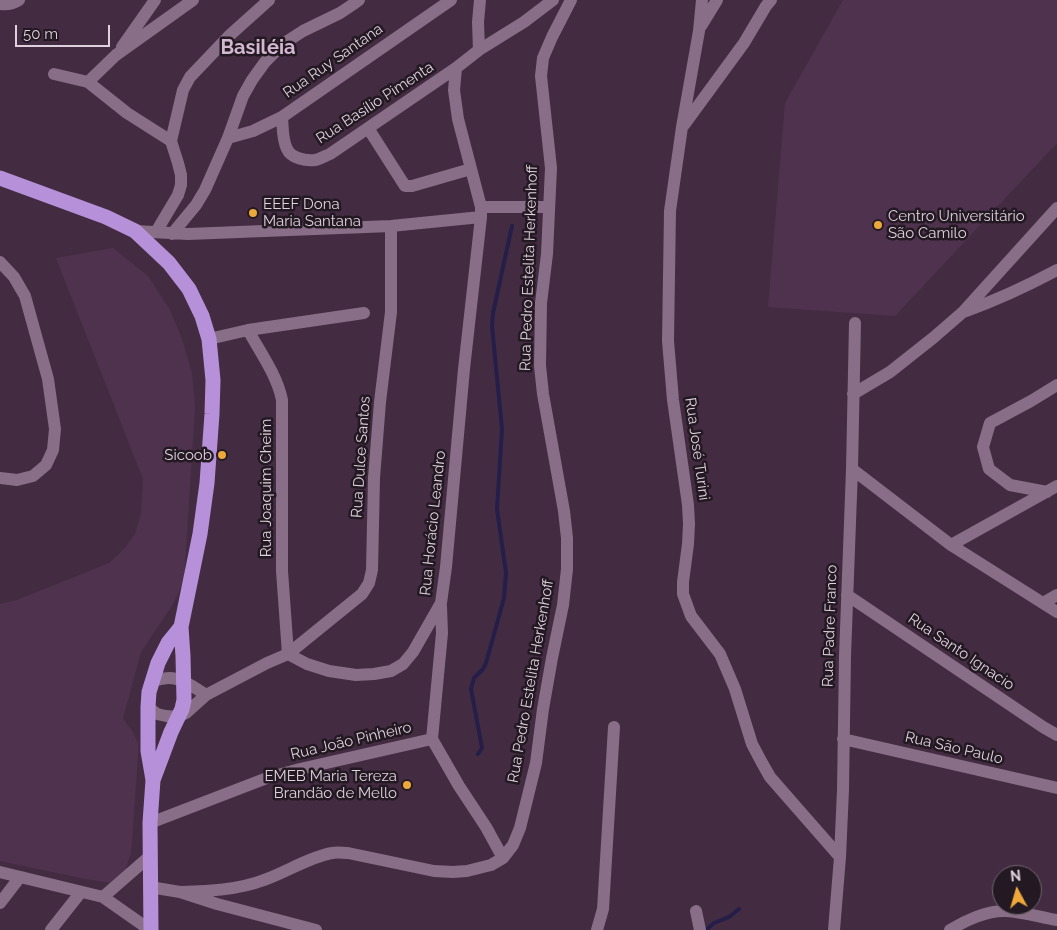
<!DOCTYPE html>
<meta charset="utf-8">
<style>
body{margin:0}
#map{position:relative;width:1057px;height:930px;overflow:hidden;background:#432c42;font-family:Raleway,sans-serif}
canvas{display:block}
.north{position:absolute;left:992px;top:865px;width:50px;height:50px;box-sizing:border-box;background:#231922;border:1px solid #6e626d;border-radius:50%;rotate:354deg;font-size:14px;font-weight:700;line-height:20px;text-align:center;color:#dfd0dd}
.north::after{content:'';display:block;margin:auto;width:18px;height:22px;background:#eda83b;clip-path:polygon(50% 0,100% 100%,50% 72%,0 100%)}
.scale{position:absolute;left:15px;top:25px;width:95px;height:22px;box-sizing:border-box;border:2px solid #dfd0dd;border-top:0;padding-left:6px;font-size:15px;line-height:18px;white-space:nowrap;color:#dfd0dd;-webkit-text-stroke:4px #231922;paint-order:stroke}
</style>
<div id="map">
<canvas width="1057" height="930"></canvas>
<div class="north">N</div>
<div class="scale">50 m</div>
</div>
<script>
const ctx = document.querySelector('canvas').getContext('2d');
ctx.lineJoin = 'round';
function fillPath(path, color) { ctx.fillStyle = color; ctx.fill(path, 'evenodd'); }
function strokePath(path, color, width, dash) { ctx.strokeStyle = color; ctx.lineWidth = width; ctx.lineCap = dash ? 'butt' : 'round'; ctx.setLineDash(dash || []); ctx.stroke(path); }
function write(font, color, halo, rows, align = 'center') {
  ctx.font = font + ' Raleway,sans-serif'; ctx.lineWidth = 5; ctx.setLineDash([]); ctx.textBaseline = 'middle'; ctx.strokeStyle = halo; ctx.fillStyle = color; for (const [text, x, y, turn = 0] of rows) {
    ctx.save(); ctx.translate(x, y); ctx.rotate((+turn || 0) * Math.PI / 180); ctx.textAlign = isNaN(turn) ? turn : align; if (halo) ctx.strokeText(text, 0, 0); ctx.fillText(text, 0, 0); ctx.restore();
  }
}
fillPath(new Path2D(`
 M843,0h214v143l-162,173 -127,-9 17,-204z
 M113,248l35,28 22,34 12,29 10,34 3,34 -11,174 -11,23 -32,48 -18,66 9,13 6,12v14l-7,97 -4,10 -2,11 -13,8 -27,-4 -85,-18v-257l17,-4 92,-37 15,-14 11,-15 6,-20 2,-35 -87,-221z`), '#4f334e');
strokePath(new Path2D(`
 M478,754l4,-6 -11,-59 3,-11 9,-9 3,-6 18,-65 2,-25 -9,-64 5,-80 -10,-103 1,-13 19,-87
 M706,930l8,-7 15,-6 10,-8`), '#241e49', 4);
strokePath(new Path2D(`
 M702,0l-3,31 -17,96 -12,84 -2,130 5,59 15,105 1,19 -1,20 -5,38v12l8,22 29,38 15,35 17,55 9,17 9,16 70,80
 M0,4c7,1 13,0 19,-4
 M701,26l16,-26
 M122,47l33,-47
 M479,50l-1,-28 2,-22
 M54,74l34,8 39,31 44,28 7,22 3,12v10l-3,10 -22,37
 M88,82l28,-27 77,-55
 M282,117c1,10 0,22 5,32 4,9 18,12 28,11 5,-1 10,-4 15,-6l126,-86 23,-18 45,-28 29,-22
 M684,125l60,-82 22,-37 5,-6
 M368,128l37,58h7l59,-17
 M228,138l25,-7 29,-14 169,-117
 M171,141l12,-51 7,-13 40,-42 39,-35
 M481,207h68
 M135,231l53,3 203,-8 90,-9
 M172,234l24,-29 9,-15 23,-52 15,-42 9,-16 13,-18 18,-18 20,-13 37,-18 15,-10 4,-3
 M0,262l14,15 11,19 23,83 7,50 -2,21 -7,15 -13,11 -16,4 -17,-2
 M966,311c31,-11 61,-25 91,-41
 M248,330c12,22 29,45 34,70v171l6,83
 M209,339l39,-9 116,-17
 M853,394l37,-22 43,-34 30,-26 94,-104
 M852,469l99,76 106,67
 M1047,492l-37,-7 -21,-16 -6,-22 7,-24 41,-22 26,-16
 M951,545l106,-59
 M847,595l196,132 14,8
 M1043,603l14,-8
 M288,654l74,-60 7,-11 3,-13 2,-92 6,-76 11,-90v-86
 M152,681c6,-1 11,-3 17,-3 13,0 26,10 37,17
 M148,707l9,7 9,2 12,1 8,-4 20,-18 61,-32 21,-9 19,10 22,7 27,4 18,-1 17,-3 12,-7 10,-12 28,-49 5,-36 18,-198 17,-152v-10l-23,-88 -4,-29 2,-22
 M432,739l27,47 27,41 17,31
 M432,739l10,-106 -1,-27
 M843,739c71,16 142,33 214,49
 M150,823l117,-45 33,-9 132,-30
 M0,872l103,25 47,33
 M150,887l30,5 37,12 99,26
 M180,892c28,-1 58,-2 84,-12 23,-8 45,-23 68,-27 5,-1 11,0 16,0l86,18 19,1 14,-1 24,-6 12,-7 10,-13 7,-17 16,-65 7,-54 9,-51 11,-53 4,-36v-31l-3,-27 -21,-117 -3,-28 1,-63 6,-49 4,-86 -10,-92 2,-18 9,-21 19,-37
 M103,897l47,-41
 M0,903l20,-26
 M696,911l4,19
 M51,930l30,-38
 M597,930l6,-21 11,-182
 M834,930l6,-73 3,-67 2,-134 7,-187 3,-146
 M950,930c14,-9 38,-20 56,-19 17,1 34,6 51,9`), '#886e86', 12);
strokePath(new Path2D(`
 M0,178l106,39 29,14 34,32 20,26 13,27 7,23 4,41 -1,34 -5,69 -7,51 -19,93 2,29 1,44 -2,9 -11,23 -18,48
 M151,930l-1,-107 3,-43 -5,-29v-44l1,-15 9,-29 10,-20 13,-16`), '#b691d9', 15);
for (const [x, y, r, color] of [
 [253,213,5,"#eda83b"],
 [878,225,5,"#eda83b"],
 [222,455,5,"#eda83b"],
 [407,785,5,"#eda83b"]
]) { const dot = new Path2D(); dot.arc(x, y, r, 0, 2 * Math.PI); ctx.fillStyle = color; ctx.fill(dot); strokePath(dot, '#231922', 2); }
write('15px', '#dfd0dd', '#231922', [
 ["Rua Ruy Santana",333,61,-35],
 ["Rua Basílio Pimenta",375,103,-33],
 ["Rua Pedro Estelita Herkenhoff",529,268,-88],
 ["Rua José Turini",697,449,82],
 ["Rua Dulce Santos",361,457,-86],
 ["Rua Joaquim Cheim",266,488,-90],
 ["Rua Horácio Leandro",433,523,-84],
 ["Rua Padre Franco",830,626,-88],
 ["Rua Santo Ignacio",961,652,34],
 ["Rua Pedro Estelita Herkenhoff",531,681,-80],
 ["Rua João Pinheiro",351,741,-13],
 ["Rua São Paulo",954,748,13]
]);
write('15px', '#dfd0dd', '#231922', [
 ["EEEF Dona",263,204],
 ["Maria Santana",263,221],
 ["Centro Universitário",888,216],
 ["São Camilo",888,233],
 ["Sicoob",212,455,"right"],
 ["EMEB Maria Tereza",397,776,"right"],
 ["Brandão de Mello",397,793,"right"]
], 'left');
write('bold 20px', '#d3b6d0', '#231922', [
 ["Basiléia",258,48]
]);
</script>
